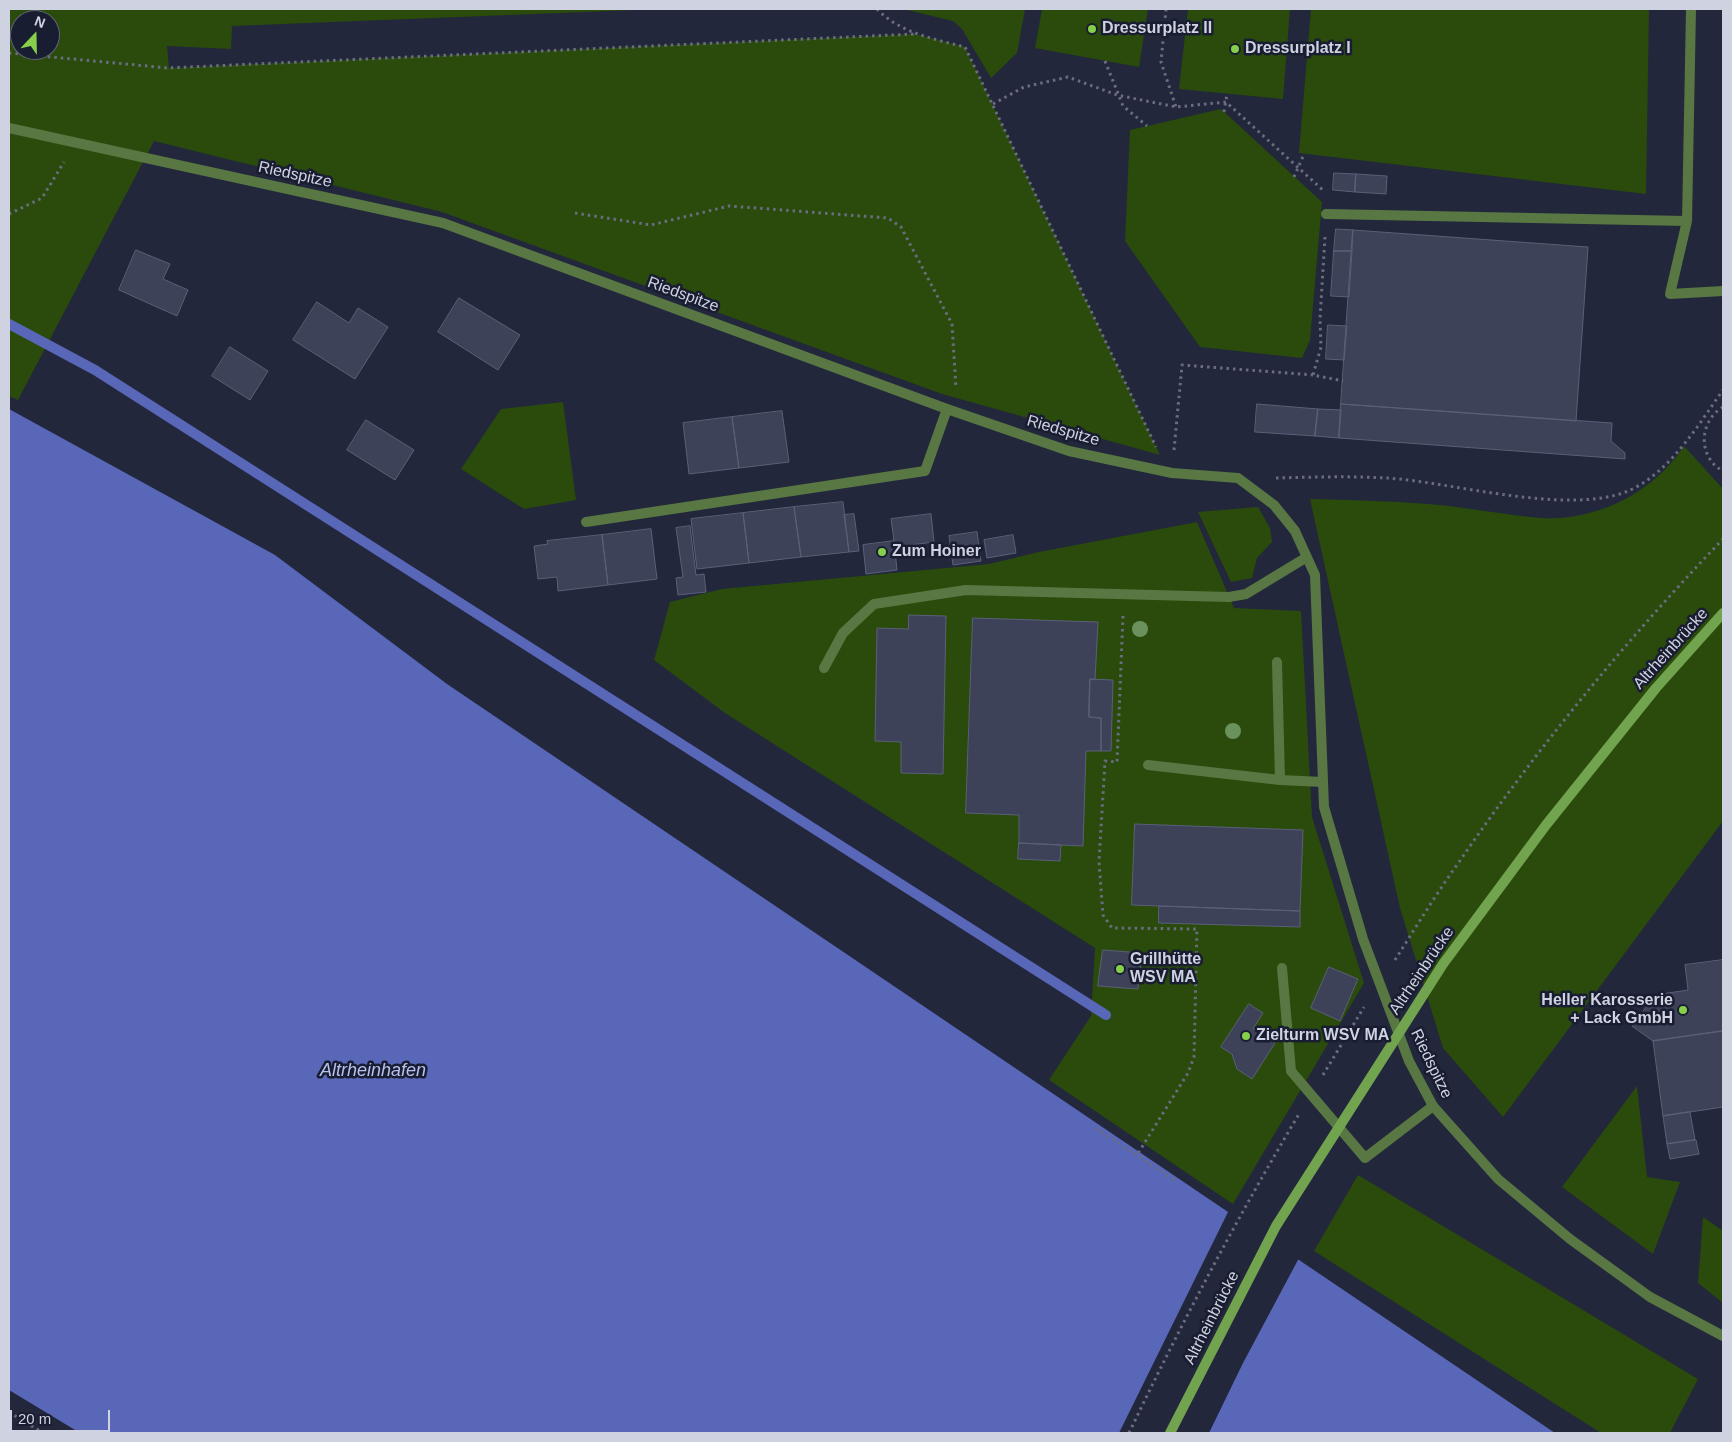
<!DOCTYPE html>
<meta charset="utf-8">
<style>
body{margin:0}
#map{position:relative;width:1732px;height:1442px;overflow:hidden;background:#22273b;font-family:Arial,sans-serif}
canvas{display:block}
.frame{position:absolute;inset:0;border:10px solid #cfd2e0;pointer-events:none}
.north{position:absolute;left:10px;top:10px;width:50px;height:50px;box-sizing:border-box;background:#191d31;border:1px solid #626577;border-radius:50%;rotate:21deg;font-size:14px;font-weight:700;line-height:20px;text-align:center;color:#cfd2e0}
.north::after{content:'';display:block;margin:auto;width:18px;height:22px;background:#86cf4b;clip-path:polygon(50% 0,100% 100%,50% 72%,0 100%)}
.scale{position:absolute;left:10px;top:1410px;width:100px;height:22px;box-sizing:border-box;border:2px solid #cfd2e0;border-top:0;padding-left:6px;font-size:15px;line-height:18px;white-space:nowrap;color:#cfd2e0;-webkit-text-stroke:4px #191d31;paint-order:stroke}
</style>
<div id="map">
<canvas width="1732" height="1442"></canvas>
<div class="frame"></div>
<div class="north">N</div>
<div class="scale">20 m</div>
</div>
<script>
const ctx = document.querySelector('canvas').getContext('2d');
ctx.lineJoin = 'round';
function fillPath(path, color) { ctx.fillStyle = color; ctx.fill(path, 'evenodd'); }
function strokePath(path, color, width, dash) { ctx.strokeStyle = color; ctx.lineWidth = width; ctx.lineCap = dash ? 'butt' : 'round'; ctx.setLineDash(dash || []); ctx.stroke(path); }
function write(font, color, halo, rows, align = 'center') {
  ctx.font = font + ' Arial,sans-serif'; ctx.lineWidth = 5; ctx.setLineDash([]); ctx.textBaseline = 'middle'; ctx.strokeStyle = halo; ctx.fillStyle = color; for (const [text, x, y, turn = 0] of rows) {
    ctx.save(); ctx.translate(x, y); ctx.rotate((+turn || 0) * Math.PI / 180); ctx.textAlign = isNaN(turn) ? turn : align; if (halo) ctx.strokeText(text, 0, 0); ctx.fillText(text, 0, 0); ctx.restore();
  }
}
fillPath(new Path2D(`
 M9,9h651l-428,17 -1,23 -64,-3 2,22 746,-34 50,13 195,408 -218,-61 -500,-182 -288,-71 -136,259 -9,-4zM20,20h30v30h-30z
 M903,9h122l-8,44 -26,25 -29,-49 -9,-8z
 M1042,9h106l-9,58 -104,-19z
 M1188,9h102l-7,90 -104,-10z
 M1311,9h338l-3,185 -347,-41z
 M1221,109l101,93 -12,138 -8,18 -102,-11 -75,-106 5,-111z
 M563,402l13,98 -52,9 -63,-40 40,-60z
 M1684,446l39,43v332l-220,296 -60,-69 -43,-140 -90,-409c40,1 79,2 118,5 38,3 76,11 114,14 56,3 112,-26 142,-72z
 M1258,507l12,21 2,14 -15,16 -5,20 -21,4 -33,-70z
 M1197,522l37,86 67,3 11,206 52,166 -131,221 -184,-124 42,-64 4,-68 -370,-235 -71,-53 16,-58 52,-13 267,-25 50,-12z
 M1637,1086l10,91 33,5 -27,72 -91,-67z
 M1358,1175l340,204 -28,54h-69l-287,-182z
 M1703,1217l20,14v72l-25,-20z`), '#2a4b0c');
fillPath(new Path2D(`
 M9,409l266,146 172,129 1108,749h-1475l-71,-43z`), '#5967b9');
fillPath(new Path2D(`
 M1229,1210l70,48 -56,105 -34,70h-90z`), '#22273b');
strokePath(new Path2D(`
 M9,324l86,46 1011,645`), '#5967b9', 10);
const building = new Path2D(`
 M1334,173l22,1 -1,18 -22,-2z
 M1356,174l31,2 -1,18 -31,-2z
 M1336,229l17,1 -1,21h-18z
 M1353,230l235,17 -12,174 -235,-17z
 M136,250l34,14 -7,15 25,11 -11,26 -58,-26z
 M1334,251h18l-3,46 -18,-1z
 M459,298l61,37 -22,35 -60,-38z
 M317,302l32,21 9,-15 30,19 -33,52 -62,-39z
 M1328,325l19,1 -3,34 -18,-1z
 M230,347l38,24 -18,29 -38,-24z
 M1257,404l61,5 -3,27 -60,-4z
 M1341,404l271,19 -1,18 14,12v6l-286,-21z
 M1318,409l23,1 -2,28 -24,-2z
 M782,411l7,51 -50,6 -7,-51z
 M732,417l7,51 -50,6 -6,-51z
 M366,420l48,30 -19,30 -48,-30z
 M843,502l6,50 -48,5 -7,-50z
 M794,507l7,50 -52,6 -6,-50z
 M743,513l6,50 -52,6 -6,-50z
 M854,514l5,37 -10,1 -5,-37z
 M931,514l3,28 -39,5 -4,-28z
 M690,526l6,49 8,-1 2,18 -28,3 -2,-17 7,-1 -7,-49z
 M651,529l6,50 -49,6 -6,-50z
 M977,532l4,29 -28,4 -4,-29z
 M602,535l6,50 -50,6 -1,-14 -19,2 -4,-33 14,-2 -1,-3z
 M1013,535l3,18 -29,5 -3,-18z
 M894,541l3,29 -31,4 -3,-29z
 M909,615l37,1 -3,158 -42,-1v-31l-26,-1 2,-113 31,1z
 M973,618l125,4 -3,58 -5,-1 -1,38 12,1v33h-15l-3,95 -64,-3v-28l-53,-2z
 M1090,679l23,1 -2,71h-10v-33l-12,-1z
 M1135,824l168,6 -3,81 -168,-6z
 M1019,843l42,2 -1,16 -42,-2z
 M1159,906l141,5v16l-141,-4z
 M1103,950l39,3 -4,36 -40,-3z
 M1723,960v71l-70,10 -21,-15 23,-31 33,-5 -3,-25z
 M1329,967l29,12 -18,42 -29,-13z
 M1249,1004l14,9 -10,16 22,14 -23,36 -15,-10 -5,-15 -11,-7z
 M1723,1031v76l-60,9 -10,-75z
 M1690,1112l5,28 -28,4 -4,-28z
 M1696,1140l3,14 -29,5 -3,-15z`);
fillPath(building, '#3d4259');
strokePath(building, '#5a6078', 1);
strokePath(new Path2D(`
 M877,9c23,24 57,30 88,38l191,400
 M1166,9l-5,53 15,45
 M9,53l159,15 747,-34
 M1105,61l18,45 24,20
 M993,104l31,-17 44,-10 49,18 59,12 50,-5 99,90
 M1224,112l3,-18
 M1294,177l10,-23
 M575,213l76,12 78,-19 159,12 13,9 51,97 4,64
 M9,214l33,-16 22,-36
 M1325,237l-5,82 1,28 -8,28 30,6
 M1723,407c-24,14 -26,50 0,64
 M1174,450l8,-85 131,10
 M1276,478c37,-1 74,-2 111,0 65,4 181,38 241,13 42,-18 70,-66 95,-101
 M1123,616l-6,146 -12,-1 -6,101 4,53 9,13 85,1 -3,128 -6,16 -51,82
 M1395,960c21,-33 41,-66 64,-98 79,-115 168,-223 264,-323
 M1323,1075l41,-68
 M1096,1128l81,54
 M9,1412l34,21
 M1129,1433c52,-109 108,-215 170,-319`), '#696d7f', 3, [2.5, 4]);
strokePath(new Path2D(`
 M1326,214l361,7 4,-212
 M1687,221l-17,73 53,-3
 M586,522l339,-51 22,-62
 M1277,662l3,118
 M824,668l19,-35 31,-29 92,-14 263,7
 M1148,765l132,15 43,2
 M1282,968l9,103 74,87 68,-52`), '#587743', 10);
strokePath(new Path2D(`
 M9,128l434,95 504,186 122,42 103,22 66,5 36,27 21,26 20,44 9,232 39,132 46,122 24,45 65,73 72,60 80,58 73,39
 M1229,597l17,-3 61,-37`), '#587743', 10);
strokePath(new Path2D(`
 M1170,1433l106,-207 167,-262 103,-139 110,-137 67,-75`), '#72a34e', 10);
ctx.fillStyle = '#6b925d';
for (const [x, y] of [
 [1140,629],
 [1233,731]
]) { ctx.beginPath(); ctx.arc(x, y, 8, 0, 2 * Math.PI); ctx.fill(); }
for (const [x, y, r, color] of [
 [1092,29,5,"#86cf4b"],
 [1235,49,5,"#86cf4b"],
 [882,552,5,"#86cf4b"],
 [1120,969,5,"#86cf4b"],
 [1683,1010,5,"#86cf4b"],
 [1246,1036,5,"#86cf4b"]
]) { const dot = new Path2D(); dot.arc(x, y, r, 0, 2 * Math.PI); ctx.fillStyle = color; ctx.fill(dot); strokePath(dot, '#191d31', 2); }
write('bold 16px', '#cfd2e0', '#191d31', [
 ["Dressurplatz II",1102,29],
 ["Dressurplatz I",1245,49],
 ["Zum Hoiner",892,552],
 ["Grillhütte",1130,960],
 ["WSV MA",1130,978],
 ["Heller Karosserie",1673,1001,"right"],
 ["+ Lack GmbH",1673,1019,"right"],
 ["Zielturm WSV MA",1256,1036]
], 'left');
write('16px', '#cfd2e0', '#191d31', [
 ["Riedspitze",295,175,12],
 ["Riedspitze",683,295,20],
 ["Riedspitze",1063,431,16],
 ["Altrheinbrücke",1671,649,-48],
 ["Altrheinbrücke",1422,971,-56],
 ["Riedspitze",1431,1064,64],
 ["Altrheinbrücke",1212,1318,-63]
]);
write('italic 18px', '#b6c1ed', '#191d31', [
 ["Altrheinhafen",373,1071]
]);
</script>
